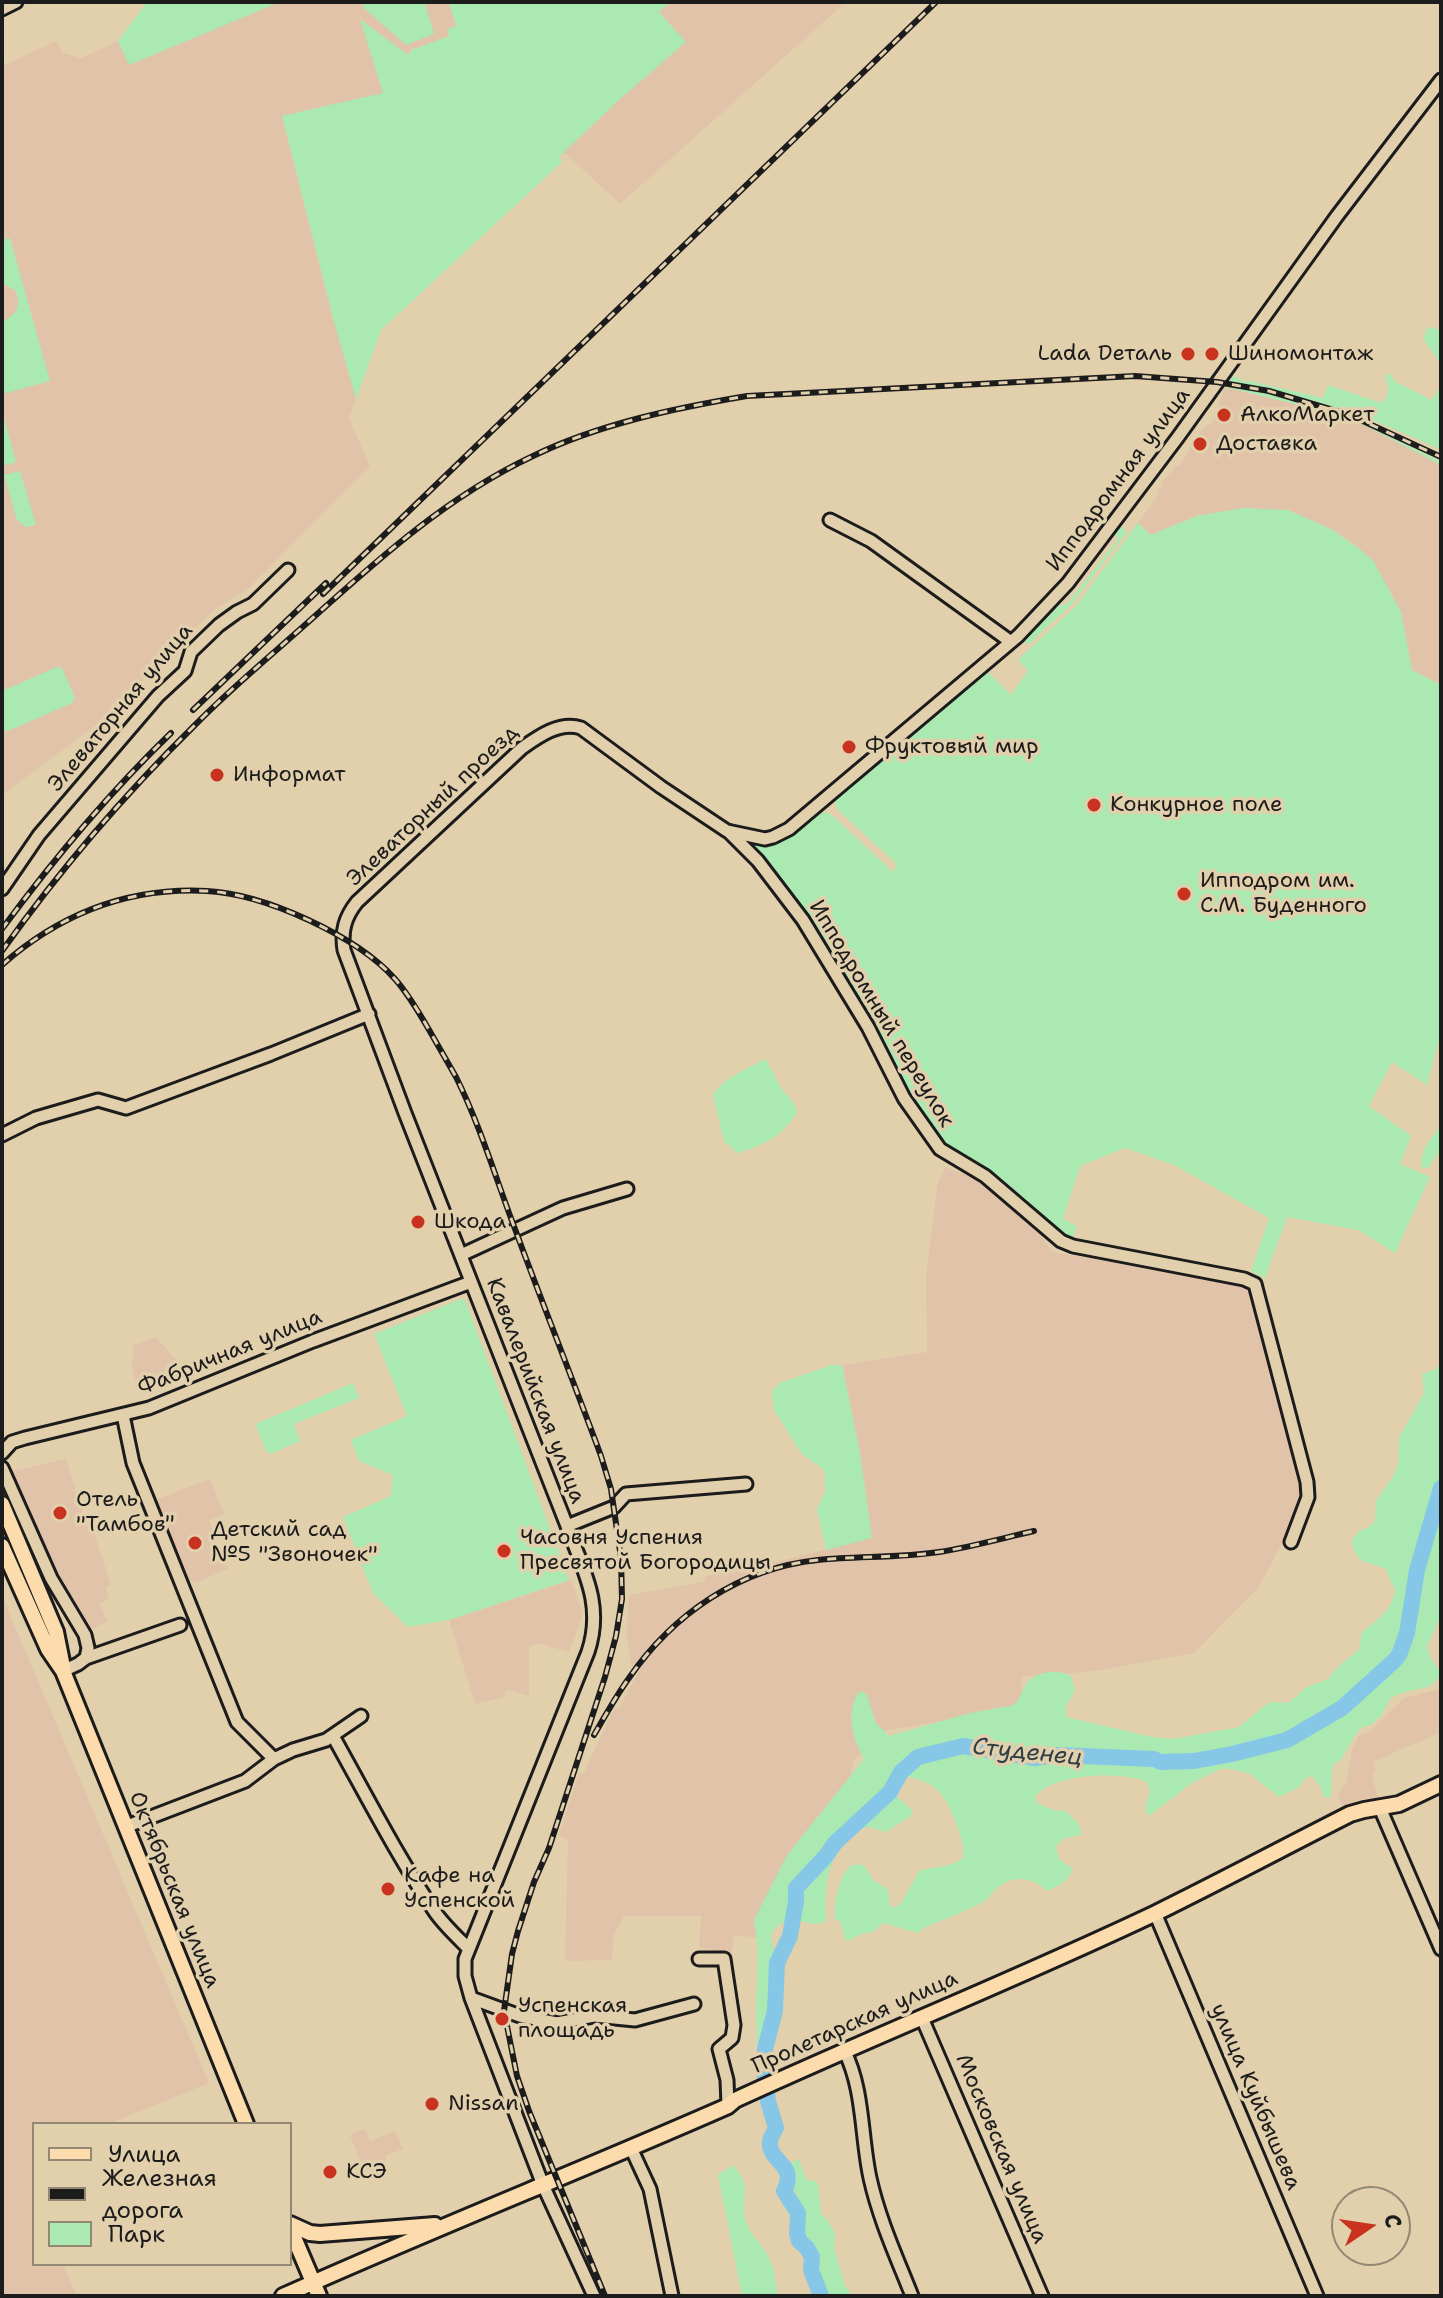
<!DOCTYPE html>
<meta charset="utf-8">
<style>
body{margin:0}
#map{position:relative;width:1443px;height:2298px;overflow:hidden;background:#e2d0ad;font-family:"Shantell Sans",sans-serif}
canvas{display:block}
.frame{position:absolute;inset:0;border:4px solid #1c1c1c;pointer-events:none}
.legend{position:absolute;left:32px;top:2122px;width:260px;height:144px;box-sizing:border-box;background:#e2d0ad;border:2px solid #938873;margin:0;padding:10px 14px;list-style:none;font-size:24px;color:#1c1c1c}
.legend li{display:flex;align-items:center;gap:16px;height:40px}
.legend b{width:40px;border:2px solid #938873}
.north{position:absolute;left:1331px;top:2186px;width:80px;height:80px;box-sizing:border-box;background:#e2d0ad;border:2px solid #938873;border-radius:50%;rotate:77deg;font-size:22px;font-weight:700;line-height:32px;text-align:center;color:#1c1c1c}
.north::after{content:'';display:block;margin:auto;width:28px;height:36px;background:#c8321e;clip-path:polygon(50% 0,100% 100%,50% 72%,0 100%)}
</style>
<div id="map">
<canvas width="1443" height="2298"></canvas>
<div class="frame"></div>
<ul class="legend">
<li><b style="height:10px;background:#fcdcac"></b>Улица</li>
<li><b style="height:10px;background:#1c1c1c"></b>Железная дорога</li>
<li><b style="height:22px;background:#aae9b1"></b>Парк</li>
</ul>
<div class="north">С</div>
</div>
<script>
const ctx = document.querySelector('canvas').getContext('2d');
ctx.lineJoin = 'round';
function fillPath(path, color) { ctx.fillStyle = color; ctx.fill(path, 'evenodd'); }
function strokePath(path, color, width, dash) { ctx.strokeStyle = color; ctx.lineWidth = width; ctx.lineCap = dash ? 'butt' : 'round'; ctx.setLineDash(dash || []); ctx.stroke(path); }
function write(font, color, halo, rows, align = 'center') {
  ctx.font = font + ' "Shantell Sans",sans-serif'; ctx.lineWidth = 7; ctx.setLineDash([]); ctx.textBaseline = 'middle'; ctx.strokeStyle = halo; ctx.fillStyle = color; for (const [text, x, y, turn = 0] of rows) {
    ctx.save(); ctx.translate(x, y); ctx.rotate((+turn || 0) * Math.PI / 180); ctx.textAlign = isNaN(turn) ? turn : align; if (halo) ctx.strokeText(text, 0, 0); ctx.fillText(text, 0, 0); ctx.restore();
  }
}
fillPath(new Path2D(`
 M147,2h699l-226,202 -55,-51 -6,4 3,5 -181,168 -32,88 21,49 -124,124 -30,17 -112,111 -102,76v-729l54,-25 7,12 18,5 39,-18z
 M1225,387l102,25 35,12 79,41v220l-29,-15 -11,-58 -27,-49 -20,-19 -21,-14 -45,-20 -45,-2 -46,8 -46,19 -13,-12 21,-29 -2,-2 5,-6 -2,-2 17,-19 2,1 22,-35 12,-10z
 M945,1167l45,18 42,37 20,30 181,29 12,4 7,7 53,203 -12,27 -34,65 -65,66 -98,18 -75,6 3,31 -141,23 -30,31 -4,26 -81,151 -34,-4 -2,18 -33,-5 2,-32h-77l-10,19 -2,25 -47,1 3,-122 -9,-4 20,-62 6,1 2,-9 27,-56h5l19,-37 -7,-7 -5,-31 3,-39 74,-13 3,-6 62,-12 104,-26 -12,-85 -18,-88 85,-13 -1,-78 12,-92z
 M156,1337l34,38 -52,19 -7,-32 3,-3 -2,-13z
 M66,1459l16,53 13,23 16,50 -5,2 3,11 -10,6 9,17 -17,9 -41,-66 -41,-89 3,-4z
 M210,1479l14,35 -15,6 19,49 -33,14 -8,-4 -32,-79z
 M571,1580l12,34 -14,38 -29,-8 -11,3v49l-23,-6 -2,7 -29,7 -26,-84z
 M2,1596l207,487 -101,41h-74v140h29l14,32h-75z
 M1439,1689l2,43 -68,30 2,10 -3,2 6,25h-18l-18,9 -4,-13 8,-12 6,-34 7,-14 11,-4 34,-33z
 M365,2129l5,12 25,-10 8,18 -18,7 1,4 -7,3 -2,-4 -15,7 -12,-31z`), '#e1c3a9');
fillPath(new Path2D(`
 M147,2h133l-151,63 -11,-24z
 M361,2h69l-5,2 9,30 -28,11 -41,-36z
 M449,2h221l-11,10 27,30 -67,58 -60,57 3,5 -181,168 -25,69 -22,-77 -52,-206 101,-23 -23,-74 48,36 3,-5 38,-14 -1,-7 8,-3z
 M10,238l40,143 -48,13v-73c15,-5 20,-17 13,-31l-13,-7v-43z
 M1428,327l13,3v34l-18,-25z
 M1389,373l7,9 36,18 9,-14v64c-71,-34 -135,-55 -214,-68l8,-6 10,6 5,-1 73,17 5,-13 53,18c11,-7 6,-18 4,-28z
 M1227,385l42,9 85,25 82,40 5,3v3l-79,-41 -35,-12 -102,-25z
 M2,410l14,52 -14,4z
 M20,471l16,54 -11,2 -8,-7 -13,-45z
 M1243,508l45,2 45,20 29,21 12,11 27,50 11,58 29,15v347l-14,53 -35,-23 -23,44 42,30 -11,28 30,13 -35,76 -37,-23 -71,-13 -22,61 -14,-7 18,-53 -95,-53 -49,-17 -45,18 -17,53 14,7 -5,13 -9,-4 -54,-46 -56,-37 -14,-14 -28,-39 -92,-161 -31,-46 -41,-50c36,5 45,-10 73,-29h9l5,4 59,55 4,-8 -57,-52 -5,-8 1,-8 152,-124 23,23 17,-24 -10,-11 58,-54 62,-83 13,12 46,-19z
 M1121,526l6,6 -56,73 -43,40 -4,-5 34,-34 9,-2 51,-65 -3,-6z
 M57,667l5,1 13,30 -3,5 -64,28 -6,-2v-38z
 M765,1059c6,8 9,16 14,25 5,12 16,14 18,29 -16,24 -34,33 -60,40l-13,-12 -11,-46c10,-17 36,-27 52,-36z
 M1441,1127v22l-13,19h-6c-3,-15 8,-30 19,-41z
 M461,1299l4,1 104,280 -120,40 -41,7 -35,-34 -30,-76 48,-21 2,-21 -34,-14 -8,-21 56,-24 -33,-82z
 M1441,1364v252l-14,30 3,11 10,15 -1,6 -11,9 -23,5 -14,5 -10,19 -9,8 -12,4 -20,33 -6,2c-5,10 0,23 -4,35l-6,-1 -4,-11 -8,-10 -6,2 -7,9 -20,10 -29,-23 -18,-5h-12l-28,14 -43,33 -4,-5c1,-12 8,-17 2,-29 -25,-11 -94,-9 -112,15l2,6 17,7 12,1c7,8 17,13 15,24l-17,3 -8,9 3,12 14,10c-4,11 -16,19 -26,22 -15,-14 -35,-17 -51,-2 -2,1 -7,9 -9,10 -13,10 -48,22 -65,30l-4,4 -35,-10 -9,8 -18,5 -4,4h-7l-4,-18 -6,-3c-2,-12 4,-45 15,-52 5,-4 8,-2 14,-2l9,15 15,9 2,18h6l5,-4 18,-32c15,-5 31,-3 44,-13 1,-13 -2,-21 -6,-32 -12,-35 -24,-47 -61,-51l-4,4 -1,12 22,20 -2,5 -25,16c-6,-1 -14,-5 -19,-5 -17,2 -37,34 -39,49 -3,15 -2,30 -2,45 -21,12 -32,-17 -55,13 -1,16 12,25 11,40l-19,72 -6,2 -1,-44 2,-53 -4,-31 33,-65 77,-96c-12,-24 -18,-39 -7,-65l5,-3 5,4 9,28 13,13 81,-23 44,-8c5,-6 7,-11 10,-18 10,-16 31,-19 47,-11l4,14 -9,16v11l86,20 21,2 66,-12 29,-24 5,-1 13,1 5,-2 14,-13 23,-9 12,-14 19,-15 3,-18c15,-12 31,-22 33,-42l-10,-22c-17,-5 -32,-6 -33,-28l8,-10 6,-1 9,-8 1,-20 18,-26 4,-11 1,-26 25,-45 -2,-19 12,-4z
 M831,1365h11l18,88 12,85 -46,12 -9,-41 8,-17v-17l-2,-6 -20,-14 -7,-10 -22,-35 -2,-19 8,-8z
 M353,1383l6,15 -65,26 6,17 -29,13 -5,-3 -10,-25 2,-3z
 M799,2160l8,21 5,-1 6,4 3,30 6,5 8,14 -1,15 11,38 6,8 8,2h-28l-6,-9 -19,-46 -3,-32 -11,-23 -4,-20 5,-5z
 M733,2165c19,20 8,29 12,52 3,18 19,28 25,43 6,12 4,24 9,36h-37l-24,-121z`), '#aae9b1');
strokePath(new Path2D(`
 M821,2296l-10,-26 1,-13 -5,-9 -8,-7 -2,-8 1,-20 -14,-22c14,-28 -16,-28 -14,-50 1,-5 4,-9 6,-13l-8,-27 -4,-30 1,-22 10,-38 2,-48 13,-27 6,-35v-13l30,-32 9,-13 55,-51 11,-20 17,-15 45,-11 72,12 23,-3 96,4 7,3 33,-1 38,-7 55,-14 55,-32 52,-47 5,-6 8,-22 10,-63 24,-82`), '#86c7e7', 16);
const minor = new Path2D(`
 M2,9l14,-7
 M830,520l41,21 140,101
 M728,831l30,30 45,59 65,107 36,71 36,51 45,27 76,65 12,5 171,33 11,5 52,198 1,15 -17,45
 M2,889l37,-54 119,-139 27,-25 6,-19 28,-27 18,-13 16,-8 35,-34
 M2,1135l34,-17 62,-18 28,8 145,-54 98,-40
 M461,1255l102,-47 64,-19
 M123,1415l10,48 104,259 37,37
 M2,1453l10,-11 13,-4 124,-30 164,-67 158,-59
 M2,1468l49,110 34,57 3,13 -2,10
 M567,1526l47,-19 12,-13 120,-10
 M63,1671l15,-7 8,-6 94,-33
 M333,1736c33,59 64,120 102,176 9,13 22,25 33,36
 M1380,1808l61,141
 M125,1827l120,-46 29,-22 19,-9 33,-10 35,-24
 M1155,1913l162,383
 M699,1959h25l10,66 -2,13 -13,11 8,31 1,26
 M471,1998l49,18 37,7 37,-7 41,4 59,-16
 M922,2018l120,278
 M844,2050c20,39 17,87 26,128 9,41 27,80 42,118
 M631,2148l19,41 22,107
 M594,2296l-51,-111 -72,-187 -6,-22v-17l123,-307c16,-48 -5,-82 -21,-126l-162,-413 -61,-163c-3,-19 1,-33 13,-48l165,-154c17,-12 38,-27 59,-20l80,59 66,44 38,8 8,-2 16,-8 229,-193 50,-53 110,-146 159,-221 104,-136`);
const major = new Path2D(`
 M2,1504l54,128 7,35
 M2,1546l46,103 15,22 183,453
 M290,2224l20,9 10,1 115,-9
 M290,2228l29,68
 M283,2296c147,-66 297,-125 445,-190l7,-6c139,-64 282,-121 421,-187 65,-32 129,-66 194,-99l14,-4 35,-6 42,-20`);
strokePath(minor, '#1c1c1c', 17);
strokePath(major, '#1c1c1c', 20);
strokePath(minor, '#e2d0ad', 11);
strokePath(major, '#fcdcac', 14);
const rail = new Path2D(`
 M323,594l613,-592
 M193,710l133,-127
 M2,929c51,-69 107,-136 169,-196
 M2,951c57,-80 122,-156 192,-225 35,-36 74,-68 112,-102 70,-63 140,-127 227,-168 66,-32 142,-48 214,-60l388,-20 82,6 52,9 81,24 91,42
 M2,965c59,-52 127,-78 205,-74 58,3 150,45 188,88 15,17 26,37 37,56 8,14 16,28 24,42 24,48 40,102 59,152 28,76 58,151 86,227l10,33 10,69 1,41 -6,37 -11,41 -56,171 -15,34 -16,49 -6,23 -8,57 13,65 12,35 76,185
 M594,1735c11,-19 22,-39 35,-57 44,-64 111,-110 189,-118 41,-4 81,-2 121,-8 32,-5 64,-14 95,-21`);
strokePath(rail, '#1c1c1c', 6);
strokePath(rail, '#e2d0ad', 3, [9]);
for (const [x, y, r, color] of [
 [1188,354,8,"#c8321e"],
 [1212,354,8,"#c8321e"],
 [1224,415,8,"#c8321e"],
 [1200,444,8,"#c8321e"],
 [849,747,8,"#c8321e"],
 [217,775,8,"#c8321e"],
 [1094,805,8,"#c8321e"],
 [1184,894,8,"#c8321e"],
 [418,1222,8,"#c8321e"],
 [60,1513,8,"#c8321e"],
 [195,1543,8,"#c8321e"],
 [504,1551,8,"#c8321e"],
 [388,1889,8,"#c8321e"],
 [502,2019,8,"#c8321e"],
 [432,2104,8,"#c8321e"],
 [330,2172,8,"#c8321e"]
]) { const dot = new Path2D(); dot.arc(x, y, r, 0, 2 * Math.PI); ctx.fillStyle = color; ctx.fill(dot); strokePath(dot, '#e2d0ad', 3); }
write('22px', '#1c1c1c', '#e2d0ad', [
 ["Lada Dеталь",1172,354,"right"],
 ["Шиномонтаж",1228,354],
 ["АлкоМаркет",1240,415],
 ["Доставка",1216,444],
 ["Фруктовый мир",865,747],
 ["Информат",233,775],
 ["Конкурное поле",1110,805],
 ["Ипподром им.",1200,881],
 ["С.М. Буденного",1200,906],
 ["Шкода",434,1222],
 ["Отель",76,1500],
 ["\"Тамбов\"",76,1525],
 ["Детский сад",211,1530],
 ["№5 \"Звоночек\"",211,1555],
 ["Часовня Успения",520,1538],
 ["Пресвятой Богородицы",520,1563],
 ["Кафе на",404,1876],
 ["Успенской",404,1901],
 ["Успенская",518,2006],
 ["площадь",518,2031],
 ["Nissan",448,2104],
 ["КСЭ",346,2172]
], 'left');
write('22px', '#1c1c1c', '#e2d0ad', [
 ["Ипподромная улица",1119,480,-53],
 ["Элеваторная улица",121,708,-50],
 ["Элеваторный проезд",433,806,-43],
 ["Ипподромный переулок",881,1014,59],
 ["Фабричная улица",230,1353,-22],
 ["Кавалерийская улица",535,1391,69],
 ["Октябрьская улица",174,1890,68],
 ["Пролетарская улица",855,2023,-24],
 ["улица Куйбышева",1255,2097,67],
 ["Московская улица",1001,2149,67]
]);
write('italic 24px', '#313e45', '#e2d0ad', [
 ["Студенец",1027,1753,6]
]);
</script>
